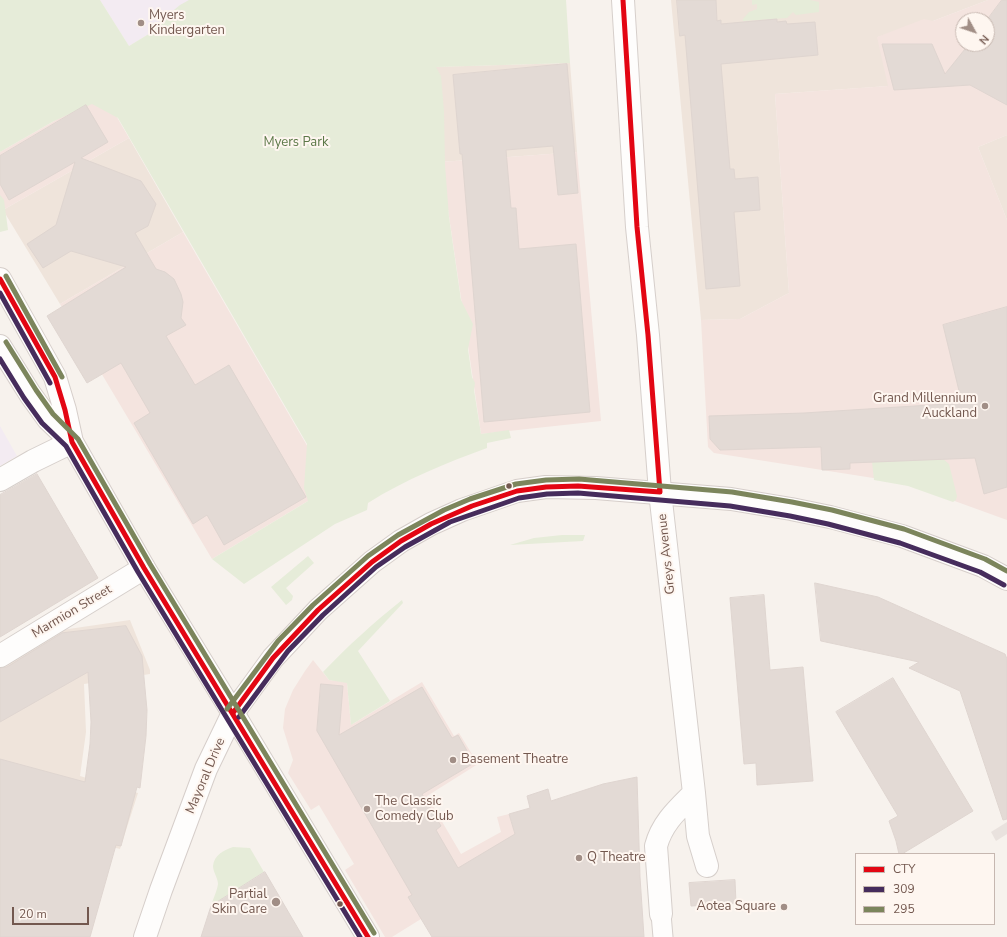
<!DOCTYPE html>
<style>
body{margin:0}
#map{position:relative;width:1007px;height:937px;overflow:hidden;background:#f7f2ed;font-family:"Nunito Sans",sans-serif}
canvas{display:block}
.legend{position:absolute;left:855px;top:853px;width:140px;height:72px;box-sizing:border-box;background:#fef6f0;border:1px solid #c6b7b0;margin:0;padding:5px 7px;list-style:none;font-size:12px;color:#73584f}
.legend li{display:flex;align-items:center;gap:8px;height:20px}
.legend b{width:20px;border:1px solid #c6b7b0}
.north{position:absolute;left:955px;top:12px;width:40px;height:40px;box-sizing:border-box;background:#fef6f0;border:1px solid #c6b7b0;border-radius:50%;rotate:130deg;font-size:11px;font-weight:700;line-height:16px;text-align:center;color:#73584f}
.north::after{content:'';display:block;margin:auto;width:14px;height:18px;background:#a18e86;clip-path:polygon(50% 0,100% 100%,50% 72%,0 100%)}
.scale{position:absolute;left:12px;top:907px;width:77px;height:18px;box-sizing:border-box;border:2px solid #73584f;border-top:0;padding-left:5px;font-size:12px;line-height:14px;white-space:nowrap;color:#73584f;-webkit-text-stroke:3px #fef6f0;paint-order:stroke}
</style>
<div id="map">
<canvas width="1007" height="937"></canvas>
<ul class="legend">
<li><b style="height:5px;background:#e30613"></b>CTY</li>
<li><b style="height:5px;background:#462c5c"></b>309</li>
<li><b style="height:5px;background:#7c855c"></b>295</li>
</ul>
<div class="north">N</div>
<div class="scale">20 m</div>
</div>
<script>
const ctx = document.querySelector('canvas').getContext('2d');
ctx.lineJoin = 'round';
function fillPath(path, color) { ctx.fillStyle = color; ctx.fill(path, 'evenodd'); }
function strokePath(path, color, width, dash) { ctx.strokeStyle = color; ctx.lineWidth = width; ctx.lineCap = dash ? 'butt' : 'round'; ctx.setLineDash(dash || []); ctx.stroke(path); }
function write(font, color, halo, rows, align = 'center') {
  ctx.font = font + ' "Nunito Sans",sans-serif'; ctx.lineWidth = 4; ctx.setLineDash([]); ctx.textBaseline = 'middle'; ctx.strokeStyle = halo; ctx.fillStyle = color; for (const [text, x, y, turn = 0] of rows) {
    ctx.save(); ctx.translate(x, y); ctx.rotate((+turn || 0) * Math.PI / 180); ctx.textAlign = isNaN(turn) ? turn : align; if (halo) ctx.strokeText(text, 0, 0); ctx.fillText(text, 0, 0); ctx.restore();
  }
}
fillPath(new Path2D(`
 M671,0h317l-55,21 -55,16 11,49 -114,8 14,199 -49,26 -39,1z
 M570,63l7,89 -136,10 -11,-95z
 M1007,135v85l-29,-73z
 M129,138l54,94 -123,72 -57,-94z
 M130,620l20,50v4l-66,10 2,48 -6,44 58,17 -18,56 -120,-32v-152l55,-34z`), '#efe4db');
fillPath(new Path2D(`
 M988,0h19v135l-29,12 29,73v300l-102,-37 -191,-30 -6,-6 -7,-127 39,-1 49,-26 -14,-199 113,-8 -11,-49 47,-18 9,2zM963,20h24v24h-24z
 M103,93l26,45 -126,72 -3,-6v-52z
 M577,152l24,269 -120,13 -40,-272z
 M183,232l148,255 -119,72 -152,-255z
 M313,660l16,20 18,2 4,43 71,-43 32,54 5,-3 19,31 -51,32 34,58 40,-22 -4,-15 12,-3 15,47 -103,58 -29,18h-7l-40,-67 9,-6 -35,-59 -8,5 -23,-37 5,-13 -10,-32 2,-19 8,-19 12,-19z`), '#f4e4df');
fillPath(new Path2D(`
 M1007,822v12l-11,7 -5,-9z`), '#e9e2de');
fillPath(new Path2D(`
 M100,0h106l-77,46z
 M0,426l17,30 -17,10z`), '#f3ebf2');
fillPath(new Path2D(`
 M0,0h100l29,46 23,-14 5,-8 23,-19 9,-5h377l4,63 -134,4 5,9 3,35 1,54 4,52 12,83 12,24 -5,25 4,28 3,6 -1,7 7,44 28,-4 2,8 -24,5v5c-41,15 -81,31 -119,55l-1,7 -32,14 -91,60 -32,-25 96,-58 -4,-13 3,-44 -189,-326 -26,-14 -38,17 -54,31z
 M752,0h58l9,2v10l-23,3 -3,-3 -6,6 -44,3v-2l6,-7 8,-3v-5l-5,1z
 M0,195l4,5 4,30 -8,2z
 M943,459l6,5 8,32 -1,4 -3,2 -45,-16 -34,-6 -2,-18z
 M562,535h23l-2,6 -73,4 24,-7z
 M308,556l6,7 -28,25 7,8 -1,4 -6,5 -15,-18z
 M402,600l1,3 -45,48 32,50 -39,24 -4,-42 -18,-3 -6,-8c25,-26 50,-49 79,-72z
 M233,847l17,1 14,24 -53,34c2,-7 6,-15 7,-22 0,-6 -5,-12 -5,-18 1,-11 11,-16 20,-19z`), '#e6ecd9');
const building = new Path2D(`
 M677,0h39l1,21 4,-1v4l56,-5v3l9,-1 1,3 28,-2 3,33 -97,9 9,105h4l1,10 23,-2 2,33 -26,2 6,74 -34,3 -21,-254 -5,1z
 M1002,0h5v105l-37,-20 -76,5 -12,-46h50l13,30 24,-30h18v-24z
 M567,64l11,129 -20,2 -5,-49 -47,4 5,58h5l3,41 57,-5 14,168 -106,10 -22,-268h-2l-7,-79z
 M86,105l22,37 -27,16 60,23 15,23 -8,22 -13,7 21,36 9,3 9,7 7,15 2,8 -2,16 5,7 -20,11 29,49 34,-20 77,132 -82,48 -17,-30 -14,9 -59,-101 16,-10 -29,-50 -34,20 -40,-67 79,-49 -55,-16 -28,17 -16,-24 29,-19 19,-63 -66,38 -9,-16v-28z
 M1007,307v180l-23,7 -9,-36 -125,5v6l-28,1 -1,-23 -101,3 -10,-11 -1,-23 95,-3 158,-10 -19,-78z
 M37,474l61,104 -98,59v-142z
 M815,583l63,14 127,57 2,5v160l-4,1 -43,-129 -51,-23 10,-6 -98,-21z
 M764,595l6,75 33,-3 10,114 -56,4 -1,-22 -12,1 -14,-166z
 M126,626l16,30 5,54 -1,26 -6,52 -3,-1 -16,59 -5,-1 -26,92h-90v-178l85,23 5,-38 1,-22 -3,-50 -88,50v-54l7,-1 55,-34z
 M893,678l80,133 -71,43h-3l-3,-13 -7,-20 9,-5 -62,-104z
 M321,684l22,2 -4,49 83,-48 30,51 6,-3 16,28 -52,31 19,32 -5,4 22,38 57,-34 -6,-20 21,-6 -3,-12 21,-7 3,12 52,-17 34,-7 3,100 4,60h-212l-24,-40 4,-2 -95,-164z
 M265,872l38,65h-102l10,-31z
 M735,880l1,23 -45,3 -2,-23z`);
fillPath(building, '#e3dad5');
strokePath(building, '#dfd5d0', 1);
const pedestrian = new Path2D(`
 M661,914l2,23`);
const minor = new Path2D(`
 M0,480l33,-19 39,-19
 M660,492l34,301 4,43 9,30
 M0,656l144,-88
 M661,914l-5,-68c6,-23 22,-37 38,-53`);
const tertiary = new Path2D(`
 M623,0l14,227 11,108 12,157
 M233,713l135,224`);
const secondary = new Path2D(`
 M0,279l55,98 10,33 7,32
 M0,346l30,48 18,25 24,23 72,126 89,145
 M145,937l16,-47 45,-121 27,-56 40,-55 45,-48 54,-48 29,-21 30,-17 31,-14 55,-19 29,-4 50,1 135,11 60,10 39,8 72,19 81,30 24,13`);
strokePath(pedestrian, '#d6cfcb', 21);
strokePath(minor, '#d6cfcb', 24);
strokePath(tertiary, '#d6cfcb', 24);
strokePath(secondary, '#d6ceca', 24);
strokePath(pedestrian, '#fefdfc', 19);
strokePath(minor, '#fefdfc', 22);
strokePath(tertiary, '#fefdfc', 22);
strokePath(secondary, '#fefdfc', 22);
strokePath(new Path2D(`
 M0,279l55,98 10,33 7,32 72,126 224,369
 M233,713l40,-55 45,-48 54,-48 29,-21 30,-17 41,-18 45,-15 29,-4 32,-1 82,6 -12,-157 -11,-108 -14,-227`), '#e30613', 5);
strokePath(new Path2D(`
 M0,293l50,90
 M0,359l24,39 18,25 24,23 72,126 222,365
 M239,717l49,-66 35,-36 53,-48 29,-20 45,-25 69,-24 28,-4 31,-1 152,13 60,10 38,8 72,19 80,29 24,13`), '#462c5c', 5);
strokePath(new Path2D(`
 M6,276l56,101
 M6,342l30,48 17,24 25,25 72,125 224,369
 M227,709l51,-68 35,-36 55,-49 30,-21 46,-25 26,-11 46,-15 30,-4 33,-1 153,13 60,10 40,8 72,19 81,30 22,12`), '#7c855c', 5);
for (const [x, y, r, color] of [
 [141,23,4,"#a18e86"],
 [985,406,4,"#a18e86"],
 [509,486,3.5,"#73584f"],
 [453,760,4,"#a18e86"],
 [367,809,4,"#a18e86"],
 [579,858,4,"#a18e86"],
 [276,902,5,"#a18e86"],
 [340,904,3.5,"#73584f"],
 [784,907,4,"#a18e86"]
]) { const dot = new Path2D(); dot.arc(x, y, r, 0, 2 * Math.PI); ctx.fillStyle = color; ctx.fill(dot); strokePath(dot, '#fef6f0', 1.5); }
write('13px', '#73584f', '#fef6f0', [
 ["Myers",149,16],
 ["Kindergarten",149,31],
 ["Grand Millennium",977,399,"right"],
 ["Auckland",977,414,"right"],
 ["Basement Theatre",461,760],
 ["The Classic",375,802],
 ["Comedy Club",375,817],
 ["Q Theatre",587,858],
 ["Partial",267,895,"right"],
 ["Skin Care",267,910,"right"],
 ["Aotea Square",776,907,"right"]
], 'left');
write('13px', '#5c7848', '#fef6f0', [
 ["Myers Park",296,143]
]);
write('13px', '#73584f', '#fef6f0', [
 ["Greys Avenue",667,554,-96],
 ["Marmion Street",72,612,-31],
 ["Mayoral Drive",206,776,-67]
]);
</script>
